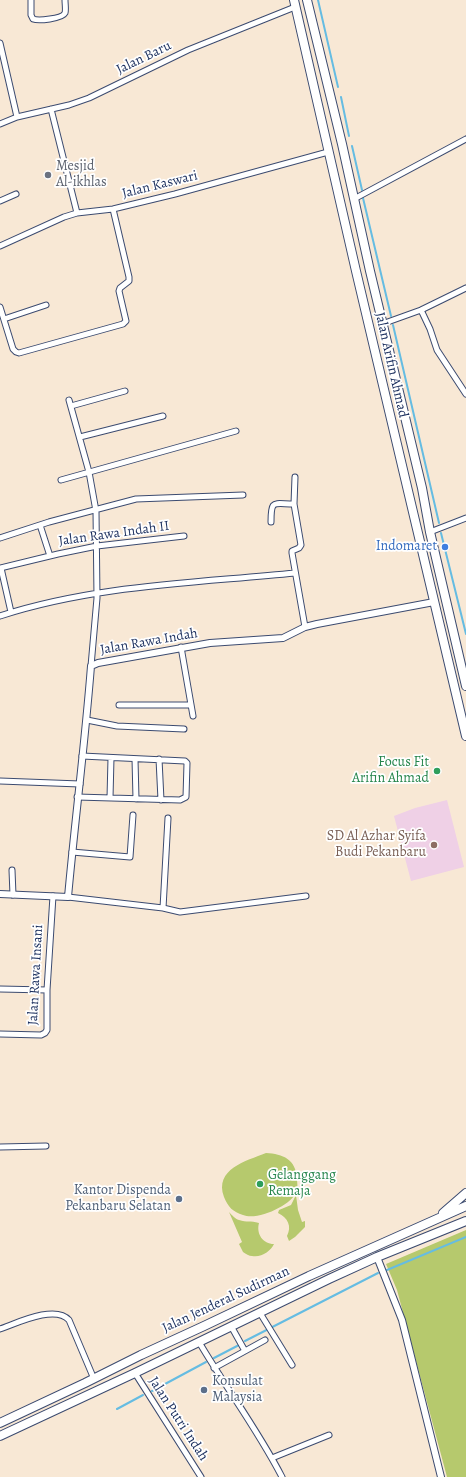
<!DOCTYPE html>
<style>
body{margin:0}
canvas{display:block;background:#f8e8d5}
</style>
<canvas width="466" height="1477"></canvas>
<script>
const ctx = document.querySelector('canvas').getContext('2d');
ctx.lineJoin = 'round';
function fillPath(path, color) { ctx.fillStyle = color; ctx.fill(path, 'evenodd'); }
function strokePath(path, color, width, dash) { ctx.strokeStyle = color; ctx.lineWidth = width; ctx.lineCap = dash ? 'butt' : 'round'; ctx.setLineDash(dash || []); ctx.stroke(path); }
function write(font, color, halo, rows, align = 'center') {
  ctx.font = font + ' Alegreya,serif'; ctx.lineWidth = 3.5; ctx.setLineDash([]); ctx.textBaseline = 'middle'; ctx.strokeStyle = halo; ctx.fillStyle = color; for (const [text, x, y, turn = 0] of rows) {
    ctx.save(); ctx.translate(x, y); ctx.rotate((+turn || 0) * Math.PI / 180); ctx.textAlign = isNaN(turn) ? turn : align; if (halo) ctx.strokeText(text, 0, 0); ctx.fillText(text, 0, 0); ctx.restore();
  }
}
fillPath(new Path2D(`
 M447,800l17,67 -53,14 -17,-65 21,-8z`), '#efd0e6');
fillPath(new Path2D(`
 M266,1153c17,1 30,6 31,26 0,3 1,8 0,12 -5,14 -39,30 -54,24 -10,-3 -15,-8 -19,-18 -10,-28 22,-36 42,-44z
 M296,1195l2,15 4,12 3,-1v6l-10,10 -6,4 -2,-5c5,-10 1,-18 -9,-23l1,-3 12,-5z
 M229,1212c3,3 6,7 10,8 8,3 11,0 20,3 -3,11 4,21 15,21 -3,7 -13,14 -22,12 -3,0 -6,-2 -9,-4l-4,-8 3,-2z
 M466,1230v247h-19l-50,-187 -11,-26z`), '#b6c96d');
strokePath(new Path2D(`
 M318,0l20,87
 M341,97l8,39
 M352,146l10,44
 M363,198l28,118
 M393,325l46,198
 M441,533l25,101
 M387,1270l79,-33
 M245,1341l133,-68
 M214,1358l25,-13
 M152,1391l54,-29
 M117,1409l26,-14`), '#65bce2', 2);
const minor = new Path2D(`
 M31,0v15l2,4c5,2 29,0 32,-6 1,-3 0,-9 0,-13
 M0,43l17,74
 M51,109l26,104
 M0,124l17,-7 52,-12 20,-7 99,-48 107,-43
 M354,199l112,-60
 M0,201l16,-7
 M0,246l64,-29 13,-4 36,-4 62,-15 153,-42
 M0,307l13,42 3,3 3,1 104,-29 3,-3 -7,-30 1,-3 9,-7v-4l-16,-68
 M421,310l9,19 7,21 29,44
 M4,319l42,-14
 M382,324l39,-14 45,-22
 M69,400l20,72 7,39 1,87 -6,68
 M71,406l54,-15
 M80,437l83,-21
 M295,477l-1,27 7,41 -2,3 -7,3v2l13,74
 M61,480l175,-49
 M271,522c0,-23 2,-18 23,-18
 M40,525l10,31
 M430,532l36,-14
 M0,538l49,-16 87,-23 107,-4
 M0,568l58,-14 39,-8 87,-10
 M1,568l10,44
 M0,616c95,-31 197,-33 295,-43
 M181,647l12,69
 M119,705h72
 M87,720l30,6 67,3
 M135,759l1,40
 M159,759l2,41
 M0,781l80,3
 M77,797l103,3 6,-3 1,-34 -2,-2 -103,-5
 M110,798l1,-40
 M72,852l58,5 3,-42
 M12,870l1,25
 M68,897l95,11 17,4 126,-16
 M163,908l5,-90
 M0,989l47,1
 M0,1034l41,1 4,-2 2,-3v-40l6,-94
 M0,1147l46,-1
 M260,1313l32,52
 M0,1329c15,-5 55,-25 69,-9l25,59
 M199,1342c27,46 59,88 83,135
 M245,1351l20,-11
 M214,1368l31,-17 -14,-25
 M135,1373l66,104
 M272,1458l57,-23`);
const tertiary = new Path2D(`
 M0,894l68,3c7,-77 17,-154 23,-231l7,-3 112,-20 73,-5 22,-11 12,-3 117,-22
 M377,1257l25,63 39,157`);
const primary = new Path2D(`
 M294,0l62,271 110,465
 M307,0l35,144 28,127 52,217 8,44 36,154
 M443,1213l23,-20
 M0,1423l85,-40 56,-28 63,-29 105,-50 157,-70
 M0,1436l135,-63 194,-94 48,-22 89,-36`);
strokePath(minor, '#3c4b70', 7);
strokePath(tertiary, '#3c4b70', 8);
strokePath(primary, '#3c4b70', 10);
strokePath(minor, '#fff', 5);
strokePath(tertiary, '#fff', 6);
strokePath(primary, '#fff', 8);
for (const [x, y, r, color] of [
 [48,175,4,"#6b7280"],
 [445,547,4,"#3f7fe0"],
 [437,771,4,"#2e9e5b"],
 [434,845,4,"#8d6e63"],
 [260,1184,4,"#2e9e5b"],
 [179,1199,4,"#5c6f8a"],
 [204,1390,4,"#5c6f8a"]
]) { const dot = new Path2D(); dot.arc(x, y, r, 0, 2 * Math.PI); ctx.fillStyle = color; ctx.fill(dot); strokePath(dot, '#fff', 1.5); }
write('14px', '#1b2f5e', '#fff', [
 ["Jalan Baru",144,58,-26],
 ["Jalan Kaswari",160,185,-14],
 ["Jalan Arifin Ahmad",391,365,77],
 ["Jalan Rawa Indah II",114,534,-8],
 ["Jalan Rawa Indah",149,642,-10],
 ["Jalan Rawa Insani",36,975,-87],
 ["Jalan Jenderal Sudirman",226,1300,-25],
 ["Jalan Putri Indah",178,1419,57]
]);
write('14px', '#5b616d', '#fff', [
 ["Mesjid",56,167],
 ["Al-ikhlas",56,183]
], 'left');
write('14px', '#366cbe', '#fff', [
 ["Indomaret",437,547]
], 'right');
write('14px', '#27864d', '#fff', [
 ["Focus Fit",429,763],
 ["Arifin Ahmad",429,779],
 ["Gelanggang",268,1176,"left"],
 ["Remaja",268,1192,"left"]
], 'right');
write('14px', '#785e54', '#fff', [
 ["SD Al Azhar Syifa",426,837],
 ["Budi Pekanbaru",426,853]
], 'right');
write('14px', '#4e5e75', '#fff', [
 ["Kantor Dispenda",171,1191],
 ["Pekanbaru Selatan",171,1207],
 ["Konsulat",212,1382,"left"],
 ["Malaysia",212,1398,"left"]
], 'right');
</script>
